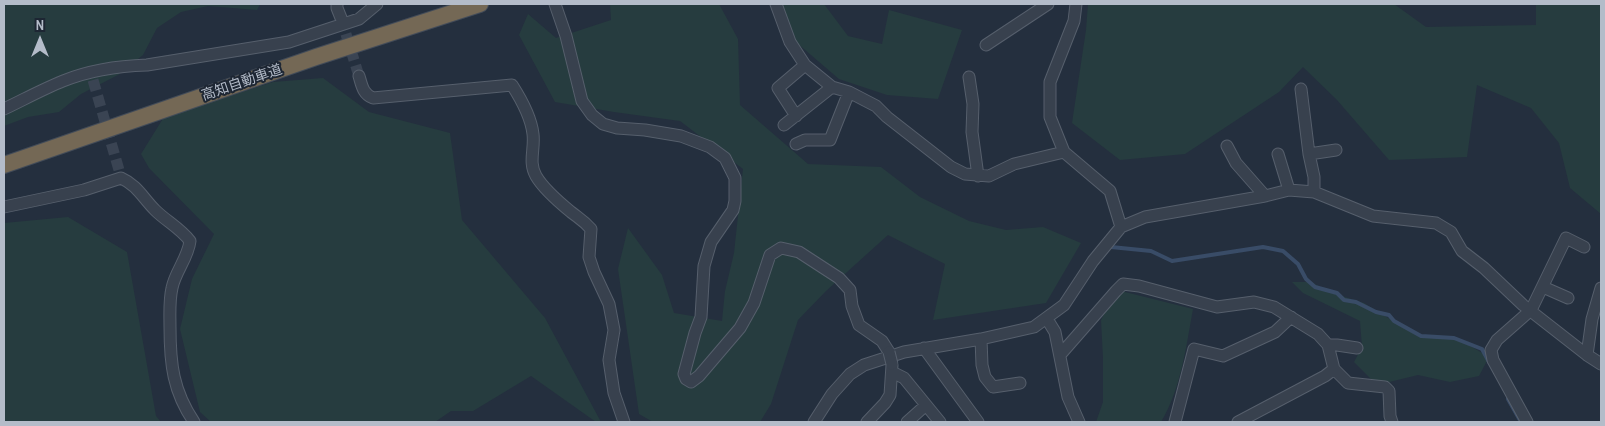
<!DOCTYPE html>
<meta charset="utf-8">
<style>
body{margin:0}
#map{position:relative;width:1605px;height:426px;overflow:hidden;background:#242f3e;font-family:"Archivo Narrow",sans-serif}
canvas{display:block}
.frame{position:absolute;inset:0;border:5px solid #b4bcc9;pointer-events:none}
.north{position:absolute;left:15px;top:15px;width:50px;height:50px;-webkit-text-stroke:4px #1d2633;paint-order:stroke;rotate:0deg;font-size:14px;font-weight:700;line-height:20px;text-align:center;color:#b4bcc9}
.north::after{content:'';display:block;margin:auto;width:18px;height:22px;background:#b4bcc9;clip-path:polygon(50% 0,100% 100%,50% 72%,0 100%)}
</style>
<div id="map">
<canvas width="1605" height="426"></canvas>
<div class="frame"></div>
<div class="north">N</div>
</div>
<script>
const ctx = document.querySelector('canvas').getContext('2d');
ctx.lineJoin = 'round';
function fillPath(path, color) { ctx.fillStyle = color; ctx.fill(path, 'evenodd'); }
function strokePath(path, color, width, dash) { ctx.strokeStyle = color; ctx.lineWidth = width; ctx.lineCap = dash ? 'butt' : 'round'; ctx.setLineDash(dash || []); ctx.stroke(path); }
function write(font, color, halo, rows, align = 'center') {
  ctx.font = font + ' "Archivo Narrow","Noto Sans JP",sans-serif'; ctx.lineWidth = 4; ctx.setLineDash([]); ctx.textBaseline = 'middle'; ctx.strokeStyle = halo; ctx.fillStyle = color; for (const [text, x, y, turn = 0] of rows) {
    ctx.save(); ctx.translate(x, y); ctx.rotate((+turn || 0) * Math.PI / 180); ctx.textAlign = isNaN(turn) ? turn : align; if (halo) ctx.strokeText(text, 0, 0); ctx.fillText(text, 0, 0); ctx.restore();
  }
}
fillPath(new Path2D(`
 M4,4h256l-3,6 -49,-4 -27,6 -24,16 -14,27 -25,20 -37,19 -22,18 -31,5 -24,9z
 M610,4h109l19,35 2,66 68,59 73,3 39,30 49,24 37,9 37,-3 38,16 -35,60 -113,17 12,-56 -57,-29 -62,56 -28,29 -27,84 -11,18h-107l-14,-8 -21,-145 10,-41 34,47 12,38 48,8 3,-30 9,-38 9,-84 -63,-48 -66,-9 -59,-10 -36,-67 9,-21 28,24 55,-18z
 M777,4h47l24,32 34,8 7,-34 73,20 -24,69 -51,-4 -48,-16 -56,-48z
 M1088,4h306l32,23 110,-2v-21h65v210l-31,-26 -11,-45 -28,-35 -54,-23 -10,72 -78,3 -52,-60 -34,-33 -24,25 -94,62 -65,6 -48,-37 14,-93z
 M323,78l46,34 81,21 12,87 83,98 56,104h-5l-65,-46 -58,35h-22l-16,11h-224l-11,-10 -20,-83 12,-50 22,-45 -65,-66 -8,-14 23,-37 109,-35z
 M68,217l59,35 29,164 5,6h-157v-199z
 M1292,282h19l21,11 32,10 55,34h36l34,20 -10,19 -29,6 -32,-7 -41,10 -23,-23 8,-15 -2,-26 -57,-28z
 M1117,290l76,19c-7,38 -12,80 -32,113h-65l7,-20v-44l-2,-38z`), '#263c3f');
strokePath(new Path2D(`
 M1111,247l40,4 21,10 91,-14 20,4 15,13 8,15 9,8 22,6 7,7 12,2 20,10 13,3 5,6 27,15 33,2 28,11 7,13
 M1508,399l13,23`), '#394c67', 4);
strokePath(new Path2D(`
 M341,18l18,58
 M93,80l26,90`), '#3a4453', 11, [11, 5.5]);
const minor = new Path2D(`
 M337,4v4l4,10
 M555,4l11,32 16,65 10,14 11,9 14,4 28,2 36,6 29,11 15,11 10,20v23l-2,9 -22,32 -7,24 -3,51 -6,16 -11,41 2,5 5,3 8,-6 41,-48 14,-25 16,-48 11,-7 18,4 40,26 11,12 2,16 7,19 23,16 7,11
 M776,4l14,38 15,23 27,22 17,5 27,14 11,11 64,50 14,7 24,2 25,-12 50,-12 46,39 11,36
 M986,45l62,-41
 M359,76c3,10 4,18 14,22l139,-13c9,14 19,31 21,49 2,15 -5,28 3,42 7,12 24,27 35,36 9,7 12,8 20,17l-2,28 5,15 15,32 5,26 -5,30 5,33 10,29
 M969,77l4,27 -1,28 6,44
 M1301,89l8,65
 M4,109c19,-9 39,-20 59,-28 27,-11 55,-15 84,-16l142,-23 70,-23 18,-15
 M796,116l-18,-28 27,-23
 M784,125l48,-38
 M796,144l9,-4h25l19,-48
 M1227,146l9,17 29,33
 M1064,152l-14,-35v-35l24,-61 2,-17
 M1278,154l11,36
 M1314,192v-15l-5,-23 27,-4
 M4,207l80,-17 37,-12c16,7 22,20 34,32 11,11 25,18 35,31 -2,17 -15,31 -18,47 -3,13 -2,26 -2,39 0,37 3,64 24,95
 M1543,287l25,11
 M1047,319l8,13 13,65 11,25
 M981,339l1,26 3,12 8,10 27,-4
 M1328,345h9l20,3
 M924,348l54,74
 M1060,355l56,-64 7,-7 16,2 78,21 37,-5 20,5 44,27 10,11 6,24 -9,7 -87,46
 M1587,355l5,-36 9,-31
 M1334,369l14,14 37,4 4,4 1,25 2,6
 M892,372l12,6 36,44
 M814,422l18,-28 18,-20 14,-9 40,-13 77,-13 53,-12 30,-22 29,-44 28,-34 24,-10 120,-21 24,-6 25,2 59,24 63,7 15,9 11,19 22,17 39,37 64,50 14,9
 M867,422l18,-19 5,-8 2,-30
 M907,422l19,-17
 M1175,422l19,-73 29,7 52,-24 16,-15
 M1527,422l-34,-62 -2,-10 6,-10 34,-30 35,-72 18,9`);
const highway = new Path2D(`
 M4,165l312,-108 164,-53`);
strokePath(minor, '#565f6c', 13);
strokePath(highway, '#434c59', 18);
strokePath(minor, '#38414e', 11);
strokePath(highway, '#746855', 16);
const minorBridge = new Path2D(`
 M889,352l3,12`);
strokePath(minorBridge, '#565f6c', 13, []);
strokePath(minorBridge, '#38414e', 11);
write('14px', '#b4bcc9', '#1d2633', [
 ["高知自動車道",242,83,-19]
]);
</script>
